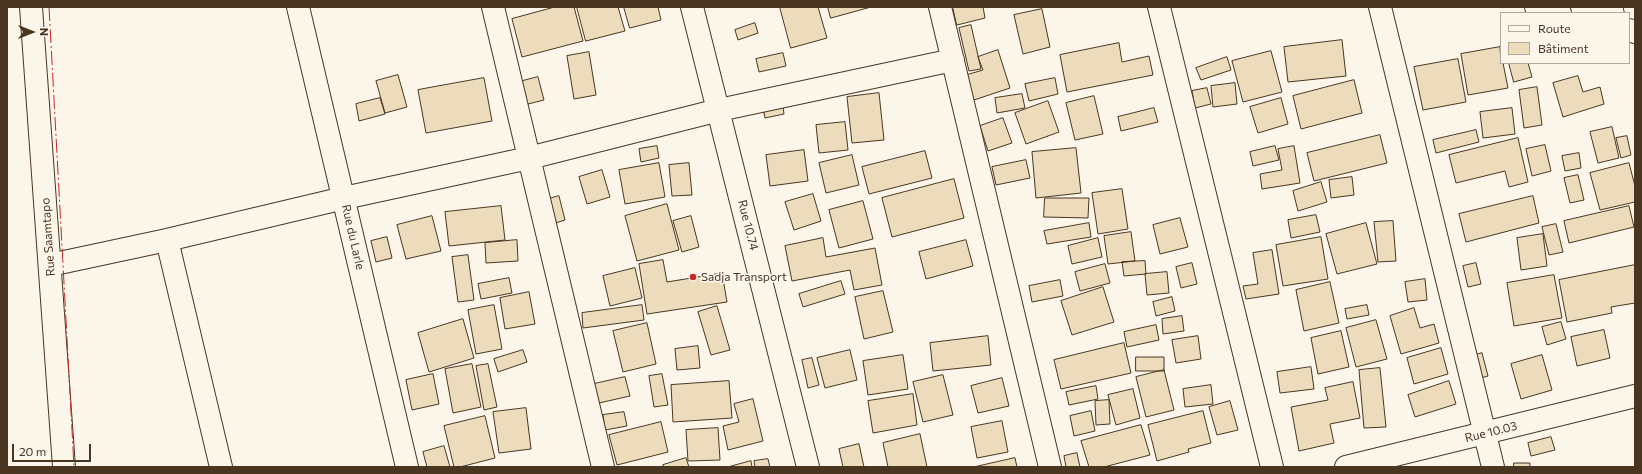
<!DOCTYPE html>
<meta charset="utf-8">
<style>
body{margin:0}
#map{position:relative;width:1642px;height:474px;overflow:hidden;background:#fbf6e9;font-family:Commissioner,sans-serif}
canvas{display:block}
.frame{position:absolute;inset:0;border:8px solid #4a3520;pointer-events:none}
.legend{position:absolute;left:1500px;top:12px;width:130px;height:52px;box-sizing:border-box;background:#fbf6e9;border:1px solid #b4a999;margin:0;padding:5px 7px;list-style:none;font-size:12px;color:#4a3520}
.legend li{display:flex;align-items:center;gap:8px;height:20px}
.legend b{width:20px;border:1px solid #b4a999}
.north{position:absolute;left:12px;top:12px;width:40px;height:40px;-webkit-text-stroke:3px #fbf6e9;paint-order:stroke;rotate:90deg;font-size:11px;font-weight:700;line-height:16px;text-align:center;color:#4a3520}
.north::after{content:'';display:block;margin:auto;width:14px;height:18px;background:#4a3520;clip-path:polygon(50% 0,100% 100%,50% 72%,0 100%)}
.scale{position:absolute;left:12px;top:444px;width:79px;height:18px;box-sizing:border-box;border:2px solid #4a3520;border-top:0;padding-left:5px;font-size:12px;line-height:14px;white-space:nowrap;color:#4a3520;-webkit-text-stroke:3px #fbf6e9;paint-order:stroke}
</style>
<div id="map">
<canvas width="1642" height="474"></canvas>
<div class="frame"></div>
<ul class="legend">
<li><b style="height:5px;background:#fbf6e9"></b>Route</li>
<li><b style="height:11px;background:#ecdcbc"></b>Bâtiment</li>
</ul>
<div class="north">N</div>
<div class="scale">20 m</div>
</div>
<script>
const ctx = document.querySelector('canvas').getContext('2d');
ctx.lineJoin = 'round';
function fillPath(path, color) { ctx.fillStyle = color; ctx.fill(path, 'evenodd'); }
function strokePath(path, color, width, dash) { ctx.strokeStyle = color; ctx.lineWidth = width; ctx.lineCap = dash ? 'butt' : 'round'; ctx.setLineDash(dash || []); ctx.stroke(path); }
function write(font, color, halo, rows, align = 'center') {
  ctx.font = font + ' Commissioner,sans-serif'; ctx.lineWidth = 3; ctx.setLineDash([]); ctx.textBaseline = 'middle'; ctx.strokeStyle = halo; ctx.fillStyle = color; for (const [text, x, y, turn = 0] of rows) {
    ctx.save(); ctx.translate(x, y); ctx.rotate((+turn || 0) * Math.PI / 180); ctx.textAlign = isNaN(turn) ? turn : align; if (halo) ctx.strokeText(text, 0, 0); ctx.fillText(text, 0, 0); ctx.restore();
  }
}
const building = new Path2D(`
 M555,7h19l9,34 -61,16 -10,-38z
 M577,7h41l7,24 -39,10z
 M624,7h34l3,13 -31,8z
 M780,7h38l9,31 -36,10z
 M828,7h43l-40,11z
 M953,7h30l2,11 -28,7z
 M1042,9l8,38 -27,7 -9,-39z
 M755,23l3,10 -20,7 -3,-10z
 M971,25l10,44 -12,2 -10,-43z
 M1342,40l4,36 -58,6 -4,-35z
 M1119,43l3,19 27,-6 4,19 -86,17 -7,-37z
 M1500,47l1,16h2l5,25 -40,7 -7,-41z
 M998,50l12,38 -36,12 -8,-25 17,-5 -5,-13z
 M1271,51l11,41 -39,10 -11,-41z
 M589,52l7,43 -22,4 -7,-43z
 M783,53l3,13 -27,6 -3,-13z
 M1227,57l4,13 -30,10 -5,-12z
 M1458,59l8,43 -43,8 -9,-43z
 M1509,63h19l4,14 -18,5z
 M398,75l9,32 -22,6 -9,-32z
 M1578,76l5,16 17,-5 4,17 -41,13 -10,-34z
 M538,77l6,23 -20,5 -5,-23z
 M484,78l8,43 -66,12 -8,-43z
 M1055,78l3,16 -29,7 -4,-17z
 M1354,80l8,33 -61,16 -8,-33z
 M1235,83l2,21 -24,3 -2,-21z
 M1537,87l5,38 -18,3 -5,-38z
 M1207,88l4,16 -16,4 -3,-17z
 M879,93l5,47 -32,3 -5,-46z
 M1022,94l3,14 -28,5 -2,-15z
 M1094,96l9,38 -28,6 -9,-37z
 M380,98l5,16 -26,7 -3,-17z
 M1281,98l7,26 -30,9 -8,-26z
 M782,99l2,15 -19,4 -3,-15z
 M1048,101l11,31 -33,12 -11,-31z
 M1154,108l4,14 -37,9 -3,-14z
 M1512,108l3,26 -32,4 -3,-26z
 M1003,118l9,25 -24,8 -8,-25z
 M845,122l3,28 -29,3 -3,-28z
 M1612,127l7,31 -21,5 -8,-31z
 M1476,130l3,12 -43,11 -3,-13z
 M1380,135l7,28 -73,18 -7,-28z
 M1627,136l4,19 -10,3 -5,-20z
 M1518,138l10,44 -19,5 -4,-16 -49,12 -7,-28z
 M1545,145l6,26 -19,5 -6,-27z
 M657,146l2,12 -18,4 -2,-13z
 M1275,146l4,14 -26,6 -3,-14z
 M1294,146l6,37 -38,6 -2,-15 22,-4 -4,-21z
 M1076,148l5,45 -45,5 -4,-46z
 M804,150l4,31 -38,5 -4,-31z
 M925,151l7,27 -63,16 -7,-27z
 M1579,153l2,15 -16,3 -3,-15z
 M852,155l7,30 -33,8 -7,-30z
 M1026,160l4,18 -34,7 -4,-18z
 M659,163l6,34 -40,7 -6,-34z
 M689,163l3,32 -20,1 -3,-31z
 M1629,163l6,23v16l-35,8 -10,-37z
 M602,170l8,27 -23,7 -8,-27z
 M1578,175l6,25 -14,3 -6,-25z
 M1352,177l2,18 -23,3 -2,-18z
 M954,179l10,39 -72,19 -10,-39z
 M1321,182l6,20 -29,9 -5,-20z
 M1122,189l6,40 -30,5 -6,-41z
 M813,194l8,27 -27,9 -9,-28z
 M559,196l6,24 -13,4 -7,-24z
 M1533,196l6,27 -73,19 -7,-28z
 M1045,198h44l-1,20 -44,-1z
 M863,201l10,38 -34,9 -10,-38z
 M667,204l12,46 -42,11 -12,-45z
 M501,206l4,34 -56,6 -4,-34z
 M1629,206l5,21 -65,16 -5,-22z
 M1316,215l4,17 -29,6 -3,-18z
 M432,216l9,35 -35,8 -9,-34z
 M691,216l8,31 -17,5 -9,-31z
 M1180,218l8,29 -28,7 -7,-29z
 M1393,221l3,40 -18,1 -4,-40z
 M1089,223l2,14 -44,7 -3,-13z
 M1366,223l11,41 -40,10 -11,-40z
 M1556,224l7,28 -14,3 -7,-28z
 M1131,232l4,29 -27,3 -4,-28z
 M1543,234l4,32 -26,4 -4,-32z
 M387,237l5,21 -16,4 -5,-21z
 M1321,237l7,42 -45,7 -7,-41z
 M823,238l3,19 49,-9 7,37 -28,5 -4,-20 -58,11 -7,-35z
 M1098,238l4,19 -30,7 -4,-18z
 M517,240l1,21 -32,2 -1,-20z
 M966,240l7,26 -47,13 -7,-27z
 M1272,250l7,44 -33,5 -3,-13 15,-2 -5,-31z
 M468,255l6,45 -16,2 -6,-45z
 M663,260l4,22 55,-9 5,29 -80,12 -8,-50z
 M1145,261l1,13 -22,2 -2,-14z
 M1192,263l5,21 -16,4 -5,-21z
 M1476,263l5,21 -13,3 -5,-21z
 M1105,264l5,19 -30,8 -5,-19z
 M1635,265v38l-24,4 1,6 -45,9 -8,-42z
 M635,268l7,30 -32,8 -7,-30z
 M1167,272l2,21 -22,2 -2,-21z
 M1554,275l8,43 -48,8 -7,-43z
 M509,278l3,15 -31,6 -3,-15z
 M1425,279l2,21 -19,2 -3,-20z
 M1060,280l3,16 -31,6 -3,-16z
 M841,281l4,13 -42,13 -4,-13z
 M1330,282l9,41 -35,8 -8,-41z
 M1103,287l11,35 -42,13 -11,-34z
 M883,291l10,41 -29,7 -9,-42z
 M529,292l6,32 -30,5 -5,-31z
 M1172,297l3,14 -19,5 -3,-14z
 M494,305l8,44 -26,5 -8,-44z
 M642,305l2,15 -61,8 -1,-15z
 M1367,305l2,10 -22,4 -2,-10z
 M717,306l13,44 -19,5 -13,-43z
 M1414,308l6,20 14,-4 5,19 -38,11 -11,-38z
 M1182,316l2,15 -21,3 -1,-15z
 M463,319l11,39 -45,14 -11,-39z
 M1376,320l11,39 -31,8 -10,-39z
 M1561,322l5,17 -19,6 -5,-18z
 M647,323l9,41 -33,8 -10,-41z
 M1156,325l3,15 -32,7 -3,-15z
 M1604,330l6,28 -33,8 -6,-29z
 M1341,331l8,36 -31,7 -7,-36z
 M988,336l3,29 -58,6 -3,-28z
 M1198,336l3,23 -25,4 -4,-23z
 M1124,343l7,30 -70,16 -7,-29z
 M698,346l2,22 -23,2 -2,-21z
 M1441,348l7,26 -34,10 -7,-26z
 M523,350l4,12 -29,10 -4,-13z
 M850,350l7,30 -32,8 -8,-30z
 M1482,353l6,23 -11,3 -7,-22z
 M903,355l5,34 -40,6 -5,-34z
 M1542,355l10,35 -31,9 -10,-35z
 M1136,357h28v14h-28z
 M812,358l7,27 -11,3 -6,-28z
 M472,364l9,43 -28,6 -8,-44z
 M488,364l9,43 -13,3 -8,-44z
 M1311,367l3,22 -34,4 -3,-21z
 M1380,368l6,59 -22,1 -5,-58z
 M1164,370l10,40 -28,7 -10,-40z
 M433,374l6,30 -27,6 -6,-30z
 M662,374l6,31 -14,2 -5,-31z
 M943,375l10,40 -30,7 -10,-40z
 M625,377l5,19 -31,7 -5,-19z
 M1002,378l7,28 -31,7 -7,-27z
 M729,381l3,37 -59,4 -2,-37z
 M1449,381l7,23 -41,13 -7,-22z
 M1353,382l7,36 -30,6 4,19 -35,8 -8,-44 37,-7 -3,-12z
 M1211,385l2,19 -28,3 -2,-18z
 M1096,386l2,13 -29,6 -3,-13z
 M1133,389l7,29 -24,7 -8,-30z
 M913,394l4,31 -44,8 -5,-32z
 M753,399l10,42 -35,9 -5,-24 16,-4 -5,-18z
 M1109,400l1,24 -14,1 -1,-24z
 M1230,401l8,29 -21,5 -8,-28z
 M526,408l5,41 -32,4 -6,-41z
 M1091,411l4,20 -21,5 -4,-20z
 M1203,411l8,32 -23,6 1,3 -32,9 -9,-36z
 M624,412l3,14 -22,4 -2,-15z
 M485,416l10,42 -35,9h-6l-10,-41z
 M1002,421l6,31 -31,6 -6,-31z
 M661,422l7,30 -51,13 -8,-30z
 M1141,425l9,30 -46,12h-15l-8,-26z
 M718,428l2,32 -32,1 -2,-31z
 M920,434l7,33h-39l-5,-24z
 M1551,437l4,13 -24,6 -3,-13z
 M859,444l5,23h-21l-4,-18z
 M444,446l6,21h-23l-4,-15z
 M1077,453l3,14h-14l-2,-11z
 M686,458l3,9h-25l-1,-2z
 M1015,458l2,9h-43z
 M768,459l2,8h-15l-1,-6z
 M751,461l1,6h-24z
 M1514,463h16v4h-16z`);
fillPath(building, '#ecdcbc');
strokePath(building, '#4a3520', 1);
const minor = new Path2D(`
 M31,7l33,460
 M298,7l109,460
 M493,7l110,460
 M940,7l110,460
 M1159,7l113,460
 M1380,7l113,460
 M1536,7l24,6
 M1635,7v1
 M1629,30l6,2
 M167,240l54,227
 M50,265l117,-25 177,-42 185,-40 190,-48 234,-50
 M1346,467l289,-71`);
const secondary = new Path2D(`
 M692,7l116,460`);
strokePath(minor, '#4a3520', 24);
strokePath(secondary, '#4a3520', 24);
strokePath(minor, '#fbf6e9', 22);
strokePath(secondary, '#fbf6e9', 22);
strokePath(new Path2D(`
 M49,7l25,460`), '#c62828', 1, [14, 3, 2, 3]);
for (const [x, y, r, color] of [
 [693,277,4,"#c62828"]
]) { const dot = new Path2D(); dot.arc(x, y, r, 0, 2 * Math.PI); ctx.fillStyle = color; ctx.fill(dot); strokePath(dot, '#fbf6e9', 1.5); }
write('12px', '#4a3520', '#fbf6e9', [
 ["Rue 10.74",748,225,76],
 ["Rue Saamtapo",48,237,-94],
 ["Rue du Larle",353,237,77],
 ["Rue 10.03",1491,432,-14]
]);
write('12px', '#4a3520', '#fbf6e9', [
 ["Sadja Transport",701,277]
], 'left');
</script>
